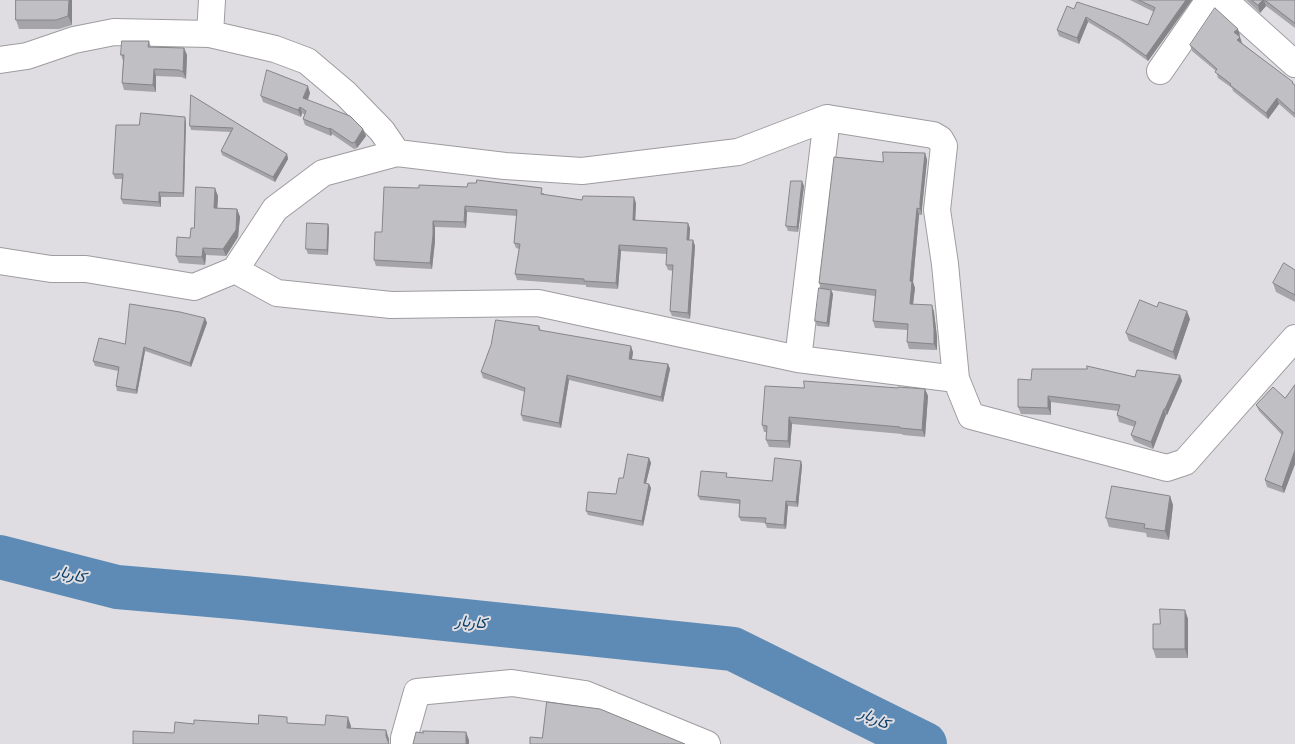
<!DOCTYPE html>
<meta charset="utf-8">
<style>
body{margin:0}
canvas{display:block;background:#dfdde1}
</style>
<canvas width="1295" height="744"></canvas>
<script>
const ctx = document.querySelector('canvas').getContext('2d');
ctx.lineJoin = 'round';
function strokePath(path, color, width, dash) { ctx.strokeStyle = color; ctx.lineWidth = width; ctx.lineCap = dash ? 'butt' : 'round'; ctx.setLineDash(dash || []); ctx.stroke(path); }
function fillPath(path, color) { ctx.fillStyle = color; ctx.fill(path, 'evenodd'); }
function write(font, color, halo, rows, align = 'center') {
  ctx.font = font + ' Roboto,Vazirmatn,sans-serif'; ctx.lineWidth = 4; ctx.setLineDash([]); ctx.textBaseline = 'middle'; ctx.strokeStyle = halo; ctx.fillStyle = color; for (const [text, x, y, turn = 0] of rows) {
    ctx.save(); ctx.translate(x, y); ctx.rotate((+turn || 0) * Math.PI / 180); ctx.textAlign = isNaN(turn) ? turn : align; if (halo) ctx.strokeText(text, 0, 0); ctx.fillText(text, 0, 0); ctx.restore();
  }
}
strokePath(new Path2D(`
 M0,557l117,30 127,11 489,51 192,95`), '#5e8bb5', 44);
const minor = new Path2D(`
 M1224,0l71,64
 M210,34l2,-34
 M0,60l27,-4 47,-16 40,-8 96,2 65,15 32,12 39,33 36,37 15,22
 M1160,71l49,-71
 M0,261l51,8h35l108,18 41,-17 42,23 114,12 147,-2 260,56 158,20 15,37 196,52 18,-6 110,-124
 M235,270l40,-61 48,-36 74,-20 108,13 77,5 156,-19 89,-34 106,17 7,4 4,7 -7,64 8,54 11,115
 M798,359l29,-241
 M404,744v-6l13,-46 95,-9 73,11 122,50`);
strokePath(minor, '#9e9ca0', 28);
strokePath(minor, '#fff', 26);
fillPath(new Path2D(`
 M72,0v25l-13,4h-40l-3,-9z
 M1130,0h62l-44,61 -28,-20 -32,-19 -9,22 -20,-8 -2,-6 17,-21 74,16 6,-13z
 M1246,0h49v28l-29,-22 -6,7z
 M1240,35l-1,1 3,7 53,42v33l-16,-14 -11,15 -35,-28 -1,-3 -14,-10 -2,-7 -24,-20 -2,-6z
 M149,41l2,6 33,1 3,7 -1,24 -5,-2 -25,-1v16l-32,-2 -2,-7 1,-22 -2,-6z
 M310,93l-2,7 55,29 3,7 -9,12 -3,1 -22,-15 -1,2 -26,-11 -2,-6 2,-4 -3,-2 -1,4 -38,-15 -2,-6z
 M191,95l96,59 1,5 -13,23 -53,-27 -1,-4 9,-19 -39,-2 -1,-4z
 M186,122l-2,75h-23v10l-38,-3 -2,-5 1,-20h-7l-2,-5 26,-49z
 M925,153l2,7 -5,48v7h-3l-6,67 2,6 -2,17h19l2,7 3,25v13l-28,-1 -2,-7 1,-12 -33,-2 -2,-7 2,-25 -44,-6 2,4 -4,33 -12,-1 -2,-5 6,-33 -2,-5 64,-121z
 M804,186l-6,46 -10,-1 -2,-5z
 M419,188l125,5v2l38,5 54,3 -1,17 55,8 -1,12h4l2,6 -5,73 -18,-3 -2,-5 3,-40 -5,-1 -2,-5 1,-11 -46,-3 -3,38 -32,-2v-2l-69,-5 -2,-6 4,-25 -3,-1 -2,-5 3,-27 -50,-4 -1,16 -31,-1v14l-3,28 -56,-3 -2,-6 8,-28z
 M218,196l-1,12 20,1 3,8 -2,20 -12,19 -20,-1 -1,10 -26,-2 -3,-7 14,-18 4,-10z
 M328,224l1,4 -1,27 -20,-1 -2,-5z
 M1295,270v32l-19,-10 -3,-9z
 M1157,307l33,12 -14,41 -47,-19 -3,-8z
 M205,318l2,5 -16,44 -46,-16 -8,43 -20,-3 -1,-5 2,-15 -23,-5 -2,-5 32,-17z
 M539,326l2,5 92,21 -1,8 36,4 2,5 -7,33 -94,-22 -8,48 -38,-7 -2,-6 4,-23 -42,-14 -2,-6z
 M1180,375l2,6 -15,34h-1l-13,34 -19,-8 -3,-6 4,-8 -16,-5 -2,-7 1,-4 -67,-9v13l-30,-1 -3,-7 13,-27z
 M1295,385v79l-11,29 -17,-6 -2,-7 17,-45 -23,-24 -3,-6 29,-7z
 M804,388l121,1 3,7 -3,41 -22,-2 -1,-1 -110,-10 -2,24 -21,-1 -3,-7 1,-8h-3l-2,-7z
 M649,458l2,5 -5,20 3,1 2,4 -8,38 -55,-11 -2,-4 30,-17 7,-16z
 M801,461l1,5 -4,41 -10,-1 -2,23 -19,-1 -2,-5 -24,-2 -2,-4 1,-13 -40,-4 -2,-4 30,-19 44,4z
 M1170,496l3,9 -4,35 -22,-3 -1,-4 -37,-6 -3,-9z
 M1185,610l3,9v39h-32l-3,-9 7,-25z`), '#a4a4a9');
fillPath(new Path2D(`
 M69,0h3v25l-4,-9z
 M1186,0h6l-44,61 -2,-5z
 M1263,0h1l2,6 -6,7 -2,-8z
 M1086,17l2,5 -9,22 -2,-6z
 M1238,29l2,6 -3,3 -3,-6z
 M1240,37l2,6 -5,-3z
 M184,48l3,7 -1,24 -3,-7z
 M154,69l2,7v16l-3,-7z
 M308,86l2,7 -4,11 -3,-6z
 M1277,98l2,6 -11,15 -2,-6z
 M300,107l2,6 -1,4 -3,-7z
 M185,117l1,5 -2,75 -1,-4z
 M330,128l2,6 -1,2 -2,-7z
 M363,129l3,7 -9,12 -2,-6z
 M925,153l2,7 -5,48v7l-2,-6v-7z
 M287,154l1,5 -13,23 -2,-5z
 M802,181l2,5 -6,46 -1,-5z
 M215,188l3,8 -1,19 -3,-7z
 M159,192l2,5v10l-2,-5z
 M634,197l2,6 -1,23 -2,-6z
 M465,206l2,6 -1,16 -2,-6z
 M917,208l2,7 -6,67 2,6 -3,23 -2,-7v-23z
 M237,209l3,8 -2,20 -12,19 -3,-7z
 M433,221l2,6v14l-3,28 -2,-6z
 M688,223l2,5 -1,18 -2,-6z
 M328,224l1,4 -1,27 -1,-5z
 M693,240l2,6 -5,73 -2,-6z
 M619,245l2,6 -3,38 -2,-6z
 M203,248l3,7 -1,10 -3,-8z
 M831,290l2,4 -4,33 -2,-4z
 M932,305l2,7 3,25v13l-3,-6z
 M1187,311l3,8 -14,41 -3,-8z
 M205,318l2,5 -16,44 -1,-4z
 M631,346l2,6 -2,13 -2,-6z
 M144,347l1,4 -8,43 -1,-4z
 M668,364l2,5 -7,33 -2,-5z
 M567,375l2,5 -8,48 -2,-5z
 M1180,375l2,6 -15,34 -2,-6z
 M925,389l3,7 -3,41 -3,-7z
 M1048,396l3,6v13l-3,-7z
 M1164,409l2,6 -13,34 -2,-7z
 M789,417l3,7 -2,24 -2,-7z
 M1295,450v14l-11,29 -2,-6z
 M649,458l2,5 -6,24 -1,-4z
 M801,461l1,5 -4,41 -2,-5z
 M649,484l2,4 -8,38 -1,-5z
 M1170,496l3,9 -4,35 -4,-9z
 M786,501l2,5 -2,23 -2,-4z
 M1185,610l3,9v39l-3,-9z
 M348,717l3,9 -1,10 -3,-8z
 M386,730l3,9v5l-3,-8z
 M466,732l3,8v4h-3z`), '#868689');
const building = new Path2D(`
 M16,0h53l-1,16 -12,4h-40z
 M1139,0h47l-40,56 -28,-20 -32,-19 -9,21 -20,-8 10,-24 7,3 3,-7 71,23 7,-17z
 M1252,0h11l-5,5z
 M1265,0h30v23z
 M1215,8l23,21 -4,3 6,5 -3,3 56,42 -1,1 3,2v29l-18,-16 -11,15 -36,-28 1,-1 -16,-12 2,-3 -27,-24z
 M122,41h27l-1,6 36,1 -1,24 -4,-2 -25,-1 -1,16 -31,-2 2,-28h-3z
 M267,70l41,16 -5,12 47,18 13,13 -8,13 -3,1 -22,-15 -1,1 -26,-10 3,-8 -6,-4 -2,3 -37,-14z
 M191,95l96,59 -14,23 -52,-26 12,-23 -43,-2z
 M141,113l44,4 -2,76 -24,-1v10l-38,-3 2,-25h-10l3,-49h23z
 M883,152l42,1 -5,49v7l-3,-1 -7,73 2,1 -2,22 22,1 2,25v14l-27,-2 1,-18 -35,-3 3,-31 -57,-7 15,-126 49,5z
 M477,180l65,8 -1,6 41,6 1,-4 51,1 -1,23 55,3 -1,17h6l-5,73 -18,-2 3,-46h-7l1,-17 -48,-3 -3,38 -32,-2v-2l-69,-5 5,-30 -6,-1 3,-33 -52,-4 -1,16 -31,-1v14l-3,28 -56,-3 1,-28h7l2,-45 35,1v-3l48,2 1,-4h8z
 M791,181h11l-5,46 -11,-1z
 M196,187l19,1 -1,20 23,1 -1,21 -13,19 -20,-1 -1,9 -26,-1 1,-19 13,1 1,-10h3z
 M307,223l21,1 -1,26 -21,-1z
 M1284,263l11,7v25l-22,-12z
 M819,288l12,2 -4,33 -12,-2z
 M1140,300l17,7 2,-5 28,9 -14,41 -47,-19z
 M130,304l50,8 25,6 -15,45 -46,-16 -8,43 -20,-4 3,-19 -26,-6 6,-23 26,6z
 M496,320l43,6v4l92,16 -2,13 39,5 -7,33 -94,-22 -8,48 -38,-8 4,-27 -44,-16 10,-27z
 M1087,366l48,11 2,-7 43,5 -15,34h-1l-13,33 -20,-7 5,-13 -19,-7 3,-10 -72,-9v12l-30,-1v-28l13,1 1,-11h55z
 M804,381l94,7v-1l27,2 -3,41 -22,-2v-1l-111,-10 -1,24 -22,-1 1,-14 -5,-1 3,-39 39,2z
 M1295,385v65l-13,37 -17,-7 18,-48 -27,-27 17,-18 12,11z
 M628,454l21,4 -5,25 5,1 -7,37 -56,-10 2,-19 28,2 3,-16h4z
 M775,458l26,3 -5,41 -10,-1 -2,24 -19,-2 1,-5 -27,-1 1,-17 -42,-4 3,-25 26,2 -1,4 46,4z
 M1112,486l58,10 -5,35 -21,-3 1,-4 -39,-6z
 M1160,609l25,1v39h-32v-25h7z
 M547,702l53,7 85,35h-155v-7l12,1z
 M259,715l28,2v6l38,2 1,-10 22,2 -1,11 39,2v6l3,8h-256v-13l41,2 1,-11 19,2v-4l64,4z
 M423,731l43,1v12h-53l3,-12 7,1z`);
fillPath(building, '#bfbfc4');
strokePath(building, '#868689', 1);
write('italic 16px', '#0c416a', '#dfdde1', [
 ["کاربار",70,575,15],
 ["کاربار",471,623,6],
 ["کاربار",874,719,26]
]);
</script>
